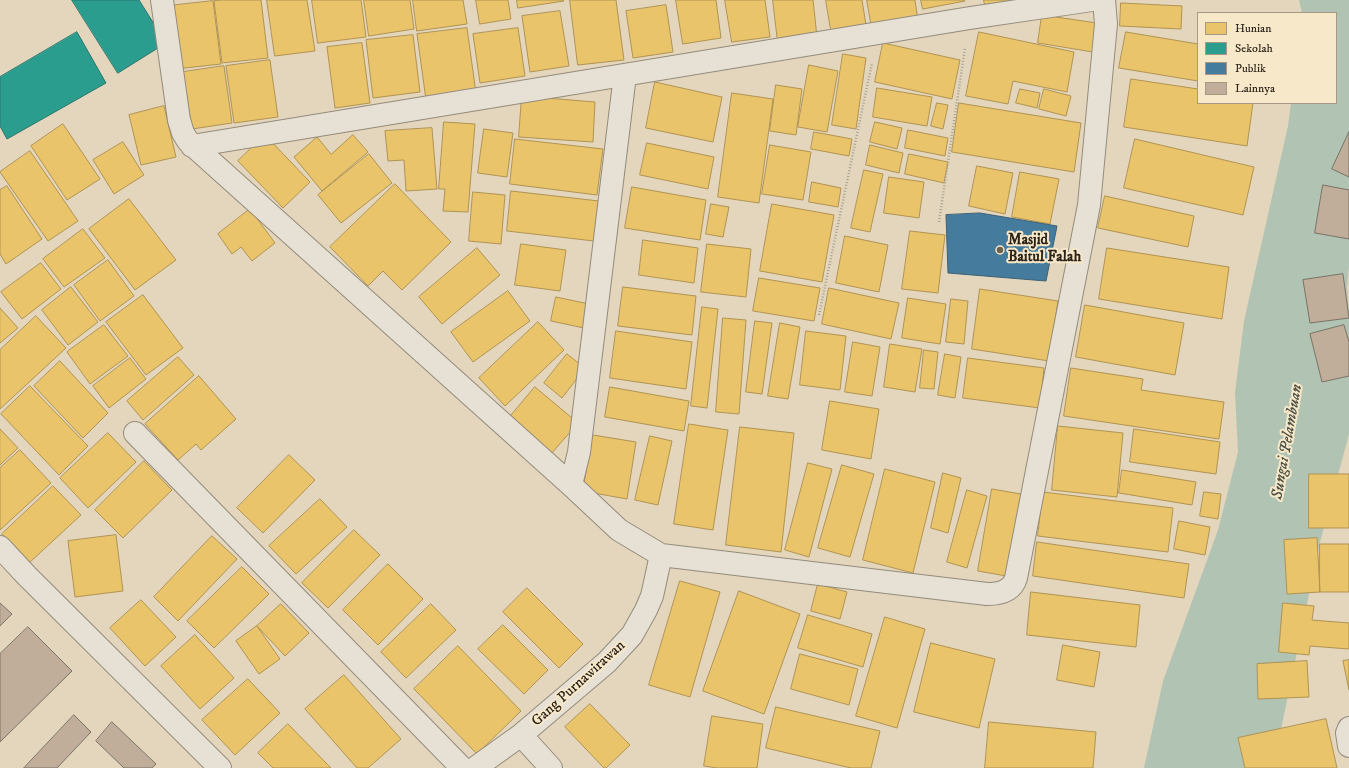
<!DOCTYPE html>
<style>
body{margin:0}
#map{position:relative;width:1349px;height:768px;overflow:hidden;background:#e3d6bc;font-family:"IM FELL DW Pica",serif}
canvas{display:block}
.legend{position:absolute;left:1197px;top:12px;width:140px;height:92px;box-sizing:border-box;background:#f7e8ca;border:1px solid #a59983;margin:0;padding:5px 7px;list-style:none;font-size:12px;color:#2b2219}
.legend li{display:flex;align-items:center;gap:8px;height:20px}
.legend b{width:20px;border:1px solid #a59983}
</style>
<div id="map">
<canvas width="1349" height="768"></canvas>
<ul class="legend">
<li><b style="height:11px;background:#e9c46a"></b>Hunian</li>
<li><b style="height:11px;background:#2a9d8f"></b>Sekolah</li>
<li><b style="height:11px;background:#457b9d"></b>Publik</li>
<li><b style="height:11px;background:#c0ad9a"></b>Lainnya</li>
</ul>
</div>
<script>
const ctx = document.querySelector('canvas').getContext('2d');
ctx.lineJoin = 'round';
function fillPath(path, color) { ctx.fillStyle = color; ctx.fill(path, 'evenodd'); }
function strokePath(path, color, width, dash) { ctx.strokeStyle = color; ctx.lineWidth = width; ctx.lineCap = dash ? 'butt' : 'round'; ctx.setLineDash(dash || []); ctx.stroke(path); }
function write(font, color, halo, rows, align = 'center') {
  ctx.font = font + ' "IM FELL DW Pica",serif'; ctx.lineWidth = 4; ctx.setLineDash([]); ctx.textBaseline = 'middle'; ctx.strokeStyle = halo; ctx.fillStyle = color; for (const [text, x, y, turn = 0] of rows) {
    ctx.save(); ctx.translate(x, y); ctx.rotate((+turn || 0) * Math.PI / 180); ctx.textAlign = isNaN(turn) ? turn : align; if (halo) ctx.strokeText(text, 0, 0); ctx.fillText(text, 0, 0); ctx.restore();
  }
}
fillPath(new Path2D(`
 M1299,0h50v266l-2,21 2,27v120l-30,112 -46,222h-129l19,-87 55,-151 20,-78 -3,-59 9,-72 44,-195 3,-23h45v-90h-34z`), '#b1c3b2');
const homes = new Path2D(`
 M222,0h39l7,58 -46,5 -8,-62z
 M267,0h40l8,51 -40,5z
 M312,0h49l5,37 -48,6z
 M364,0h46l4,29 -45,7z
 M413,0h50l4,24 -50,7z
 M476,0h32l3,19 -31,5z
 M517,0h46l1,1 -46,7z
 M570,0h46l8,60 -46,5z
 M676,0h40l5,38 -38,6z
 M725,0h40l5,37 -38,5z
 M773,0h40l4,37 -39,5z
 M826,0h36l4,25 -35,5z
 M867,0h48l3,21 -46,7z
 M921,0h43l1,1 -42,8z
 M984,0h27l2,6 -27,4z
 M213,1l8,63 -45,5 -8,-63z
 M1121,3l61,3 -1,23 -61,-3z
 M666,5l7,47 -40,6 -7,-47z
 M560,11l9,55 -39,6 -8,-56z
 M1042,15l55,8 -4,29 -55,-9z
 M467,28l9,65 -50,7 -9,-66z
 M518,28l7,48 -45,7 -7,-49z
 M979,32l95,20 -7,40 -54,-11 -5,23 -42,-8z
 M1126,32l72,12v37l-79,-13z
 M413,35l7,57 -47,6 -7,-58z
 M362,43l8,60 -35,5 -8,-61z
 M883,43l77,17 -8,39 -77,-17z
 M843,54l23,4 -10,71 -24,-4z
 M270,60l8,57 -44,6 -8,-57z
 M809,65l29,6 -11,61 -29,-5z
 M224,66l8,57 -40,6 -9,-57z
 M1131,79l67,10v14h55l-6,43 -123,-19z
 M655,82l67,15 -9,45 -67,-14z
 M776,85l26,4 -6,46 -26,-4z
 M877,88l55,9 -5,29 -54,-9z
 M1020,89l20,4 -3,15 -21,-5z
 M1044,89l27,7 -5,20 -27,-7z
 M732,93l41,6 -14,104 -41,-6z
 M522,96l73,6 -2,40 -74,-5z
 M937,103l11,2 -5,24 -12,-3z
 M959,103l122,20 -7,49 -122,-20z
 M164,106l12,51 -35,8 -12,-50z
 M444,122l31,2 -7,88 -25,-1 2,-22h-6z
 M875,122l27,6 -5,21 -27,-7z
 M63,124l37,55 -33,21 -36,-54z
 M432,128l5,61 -31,2 -2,-31 -16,1 -3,-30z
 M484,129l29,4 -6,44 -29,-4z
 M908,130l40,8 -3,18 -40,-8z
 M814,132l38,7 -3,17 -38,-7z
 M265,135l45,47 -27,26 -45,-47z
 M353,135l15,17 -46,39 -28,-34 23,-20 14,17z
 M515,139l88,10 -6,46 -87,-11z
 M1135,139l119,28 -11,48 -119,-27z
 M123,142l21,33 -30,19 -21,-34z
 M647,143l67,14 -6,32 -68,-14z
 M770,145l41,7 -8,48 -41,-6z
 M870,145l33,8 -4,20 -33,-8z
 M30,151l48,70 -30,20 -48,-69z
 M369,154l23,29 -51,40 -23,-28z
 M909,154l39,8 -4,21 -39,-9z
 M977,166l36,7 -8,41 -36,-8z
 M864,170l19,4 -13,58 -19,-4z
 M1020,172l39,7 -9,45 -38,-7z
 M889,177l35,5 -5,36 -35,-5z
 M812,182l29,6 -3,19 -29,-5z
 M395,184l56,58 -49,48 -19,-19 -15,15 -38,-39z
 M7,186l35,53 -36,25 -6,-10v-64z
 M632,187l74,13 -6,40 -75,-12z
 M511,191l88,10 -5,40 -87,-10z
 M473,192l32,3 -4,49 -32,-3z
 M1105,196l89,20 -6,31 -90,-19z
 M129,199l47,61 -41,30 -46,-61z
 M711,204l18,3 -6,30 -17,-3z
 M772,204l62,11 -12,67 -62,-11z
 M250,209l25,34 -23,18 -11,-14 -9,7 -14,-20z
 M83,229l22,29 -41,29 -21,-28z
 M910,231l35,4 -7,58 -36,-4z
 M845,236l43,9 -9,47 -43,-9z
 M643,240l55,8 -4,35 -55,-8z
 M521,244l45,6 -6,41 -45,-6z
 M707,244l44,5 -5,48 -45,-5z
 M477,248l23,27 -58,49 -23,-27z
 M1107,248l122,19 -7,52 -123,-20z
 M108,260l26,36 -34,25 -26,-36z
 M41,263l20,26 -39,30 -21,-27z
 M759,278l61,10 -6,33 -61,-10z
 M71,287l27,35 -30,23 -26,-35z
 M623,287l73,9 -4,39 -74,-9z
 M829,288l70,15 -8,36 -69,-15z
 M980,289l78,12 -9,60 -77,-12z
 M508,291l22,30 -57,41 -22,-30z
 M143,295l40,53 -37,27 -40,-53z
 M556,297l33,7 -5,24 -33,-7z
 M908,298l38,6 -6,40 -38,-6z
 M951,299l17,2 -4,43 -18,-2z
 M1085,305l99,18 -9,52 -99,-18z
 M702,307l16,2 -11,99 -16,-2z
 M0,308l18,20 -18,15z
 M36,316l30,32 -66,61v-59z
 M723,318l23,2 -7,94 -23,-2z
 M755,321l17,2 -10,71 -16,-2z
 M538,322l26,28 -59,56 -26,-28z
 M780,323l20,4 -12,72 -20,-3z
 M104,325l24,31 -38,28 -23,-32z
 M616,331l76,11 -6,47 -76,-11z
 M806,331l40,5 -6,54 -40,-5z
 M853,342l27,5 -8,49 -27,-4z
 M890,344l32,5 -7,43 -31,-5z
 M924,350l14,2 -4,37 -14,-1z
 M567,354l18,14 -23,30 -18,-15z
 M945,354l16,3 -6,41 -17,-3z
 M178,357l16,18 -51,45 -16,-19z
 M130,358l16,21 -37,29 -16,-22z
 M968,358l76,10 -4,40 -77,-10z
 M60,361l48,52 -25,25 -49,-52z
 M1071,368l72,11 -2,11 83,12 -5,37 -155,-23z
 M199,376l37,43 -35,31 -5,-6 -18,16 -33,-36z
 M30,386l58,60 -29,29 -58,-61z
 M535,387l43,36 -27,31 -42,-36z
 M610,387l79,14 -5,30 -79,-14z
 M830,401l49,8 -8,50 -49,-9z
 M689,424l39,6 -15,100 -39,-6z
 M1058,426l65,7 -6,64 -65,-7z
 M740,427l54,6 -13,119 -55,-7z
 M0,429l18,19 -18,17z
 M1134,429l86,13 -4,32 -86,-12z
 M108,433l28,29 -48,46 -28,-30z
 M593,435l43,7 -9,57 -44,-8z
 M650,436l22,5 -14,64 -23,-5z
 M20,450l31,33 -51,47v-62z
 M289,455l26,25 -52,53 -26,-25z
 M144,461l28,29 -49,48 -28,-28z
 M808,463l24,6 -23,88 -24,-7z
 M842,465l32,9 -24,83 -32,-9z
 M885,469l50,13 -22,91 -50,-13z
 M1122,470l74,12 -4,23 -73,-12z
 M943,473l18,5 -13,55 -17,-5z
 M1309,474h40v54h-40z
 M53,486l28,29 -52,48 -27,-29z
 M992,489l29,5 -15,82 -28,-5z
 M967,490l20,6 -20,72 -20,-6z
 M1043,492l130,16 -5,44 -130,-16z
 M1204,492l17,2 -3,25 -18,-3z
 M320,499l27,28 -51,47 -27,-28z
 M1179,521l31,6 -5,28 -31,-6z
 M354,530l26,25 -52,53 -26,-25z
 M116,535l7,56 -48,6 -7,-56z
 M212,536l25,23 -59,62 -24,-24z
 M1317,538l3,54 -33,2 -3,-54z
 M1037,542l152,22 -5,34 -151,-22z
 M1320,544h29v48h-29z
 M388,564l35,35 -45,46 -35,-35z
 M242,567l27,27 -55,54 -27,-27z
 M680,581l40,11 -30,105 -41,-12z
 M818,584l29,8 -7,27 -29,-8z
 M527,588l56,56 -24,24 -56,-56z
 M739,591l61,23 -36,100 -61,-23z
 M1031,592l109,13 -4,42 -109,-12z
 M141,600l35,37 -31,29 -35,-38z
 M1283,603l31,3 -2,14 37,3v26l-39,-3 -1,9 -30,-3z
 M281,604l28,29 -24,23 -28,-30z
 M431,604l25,26 -50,48 -25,-26z
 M808,615l64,19 -9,33 -65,-19z
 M885,617l40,12 -28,99 -41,-12z
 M503,625l45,45 -24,24 -46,-45z
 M257,626l23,33 -21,15 -23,-33z
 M195,635l39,43 -34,31 -39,-43z
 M931,643l64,16 -16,69 -65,-16z
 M1063,645l37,7 -6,35 -37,-7z
 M458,646l63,65 -44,43 -63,-65z
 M800,654l58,15 -9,36 -58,-16z
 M1349,660v30l-6,-29z
 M1307,661l2,36 -51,2 -1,-35z
 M344,675l57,64 -33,29h-11l-52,-59z
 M248,679l32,34 -45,42 -33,-35z
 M590,704l40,41 -24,23h-2l-39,-41z
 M776,707l104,24 -9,37h-20l-85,-20z
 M712,716l51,8 -6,44h-40l-13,-2z
 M1326,719l11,49h-92l-7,-30z
 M989,722l107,10 -3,36h-108z
 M288,724l43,44h-58l-15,-15z`);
fillPath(homes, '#e9c46a');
strokePath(homes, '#b09352', 1);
const schools = new Path2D(`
 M72,0h67l27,43 -48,30z
 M77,32l29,51 -99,56 -7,-13v-49z`);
fillPath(schools, '#2a9d8f');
strokePath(schools, '#2a786c', 1);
const public = new Path2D(`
 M980,213l77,13 -11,55 -98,-8 -2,-58z`);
fillPath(public, '#457b9d');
strokePath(public, '#3d6075', 1);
const building = new Path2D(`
 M1349,132v45l-17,-8z
 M1323,185l26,5v49l-34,-6z
 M1343,274l6,44 -39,5 -7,-43z
 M1344,325l5,17v34l-27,6 -12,-48z
 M0,603l12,11 -12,12z
 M28,627l44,44 -72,71v-88z
 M74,715l17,17 -34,36h-33z
 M112,722l44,42 -4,4h-28l-28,-27z`);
fillPath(building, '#c0ad9a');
strokePath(building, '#7a7366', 1);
const minor = new Path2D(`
 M162,0l17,120 4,13 5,8 383,344 48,45 42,25 326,39c13,0 25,-3 29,-16l73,-373 17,-181 -2,-24
 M192,146l778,-128 122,-18
 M135,433l327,335
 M571,485l8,-33 46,-377
 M0,547l27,29 193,192
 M1349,728l-2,5 2,13
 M521,735l30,33
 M475,768l46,-33 86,-73 25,-27 14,-25 6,-14 9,-41`);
strokePath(minor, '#948b7c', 24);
strokePath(new Path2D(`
 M939,222l26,-174
 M819,315l53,-252`), '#a5a095', 2.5, [1, 2]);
strokePath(minor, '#e7e1d5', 22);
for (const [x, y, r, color] of [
 [1000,250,4,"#6b6152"]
]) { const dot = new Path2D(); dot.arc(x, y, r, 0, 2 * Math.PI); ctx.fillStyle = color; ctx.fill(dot); strokePath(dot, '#f7e8ca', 1.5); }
write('bold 15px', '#2b2219', '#f7e8ca', [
 ["Masjid",1008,241],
 ["Baitul Falah",1008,258]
], 'left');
write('15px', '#2b2219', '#f7e8ca', [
 ["Gang Purnawirawan",579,684,-42]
]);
write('italic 16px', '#4d5045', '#f7e8ca', [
 ["Sungai Pelambuan",1288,442,-80]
]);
</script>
